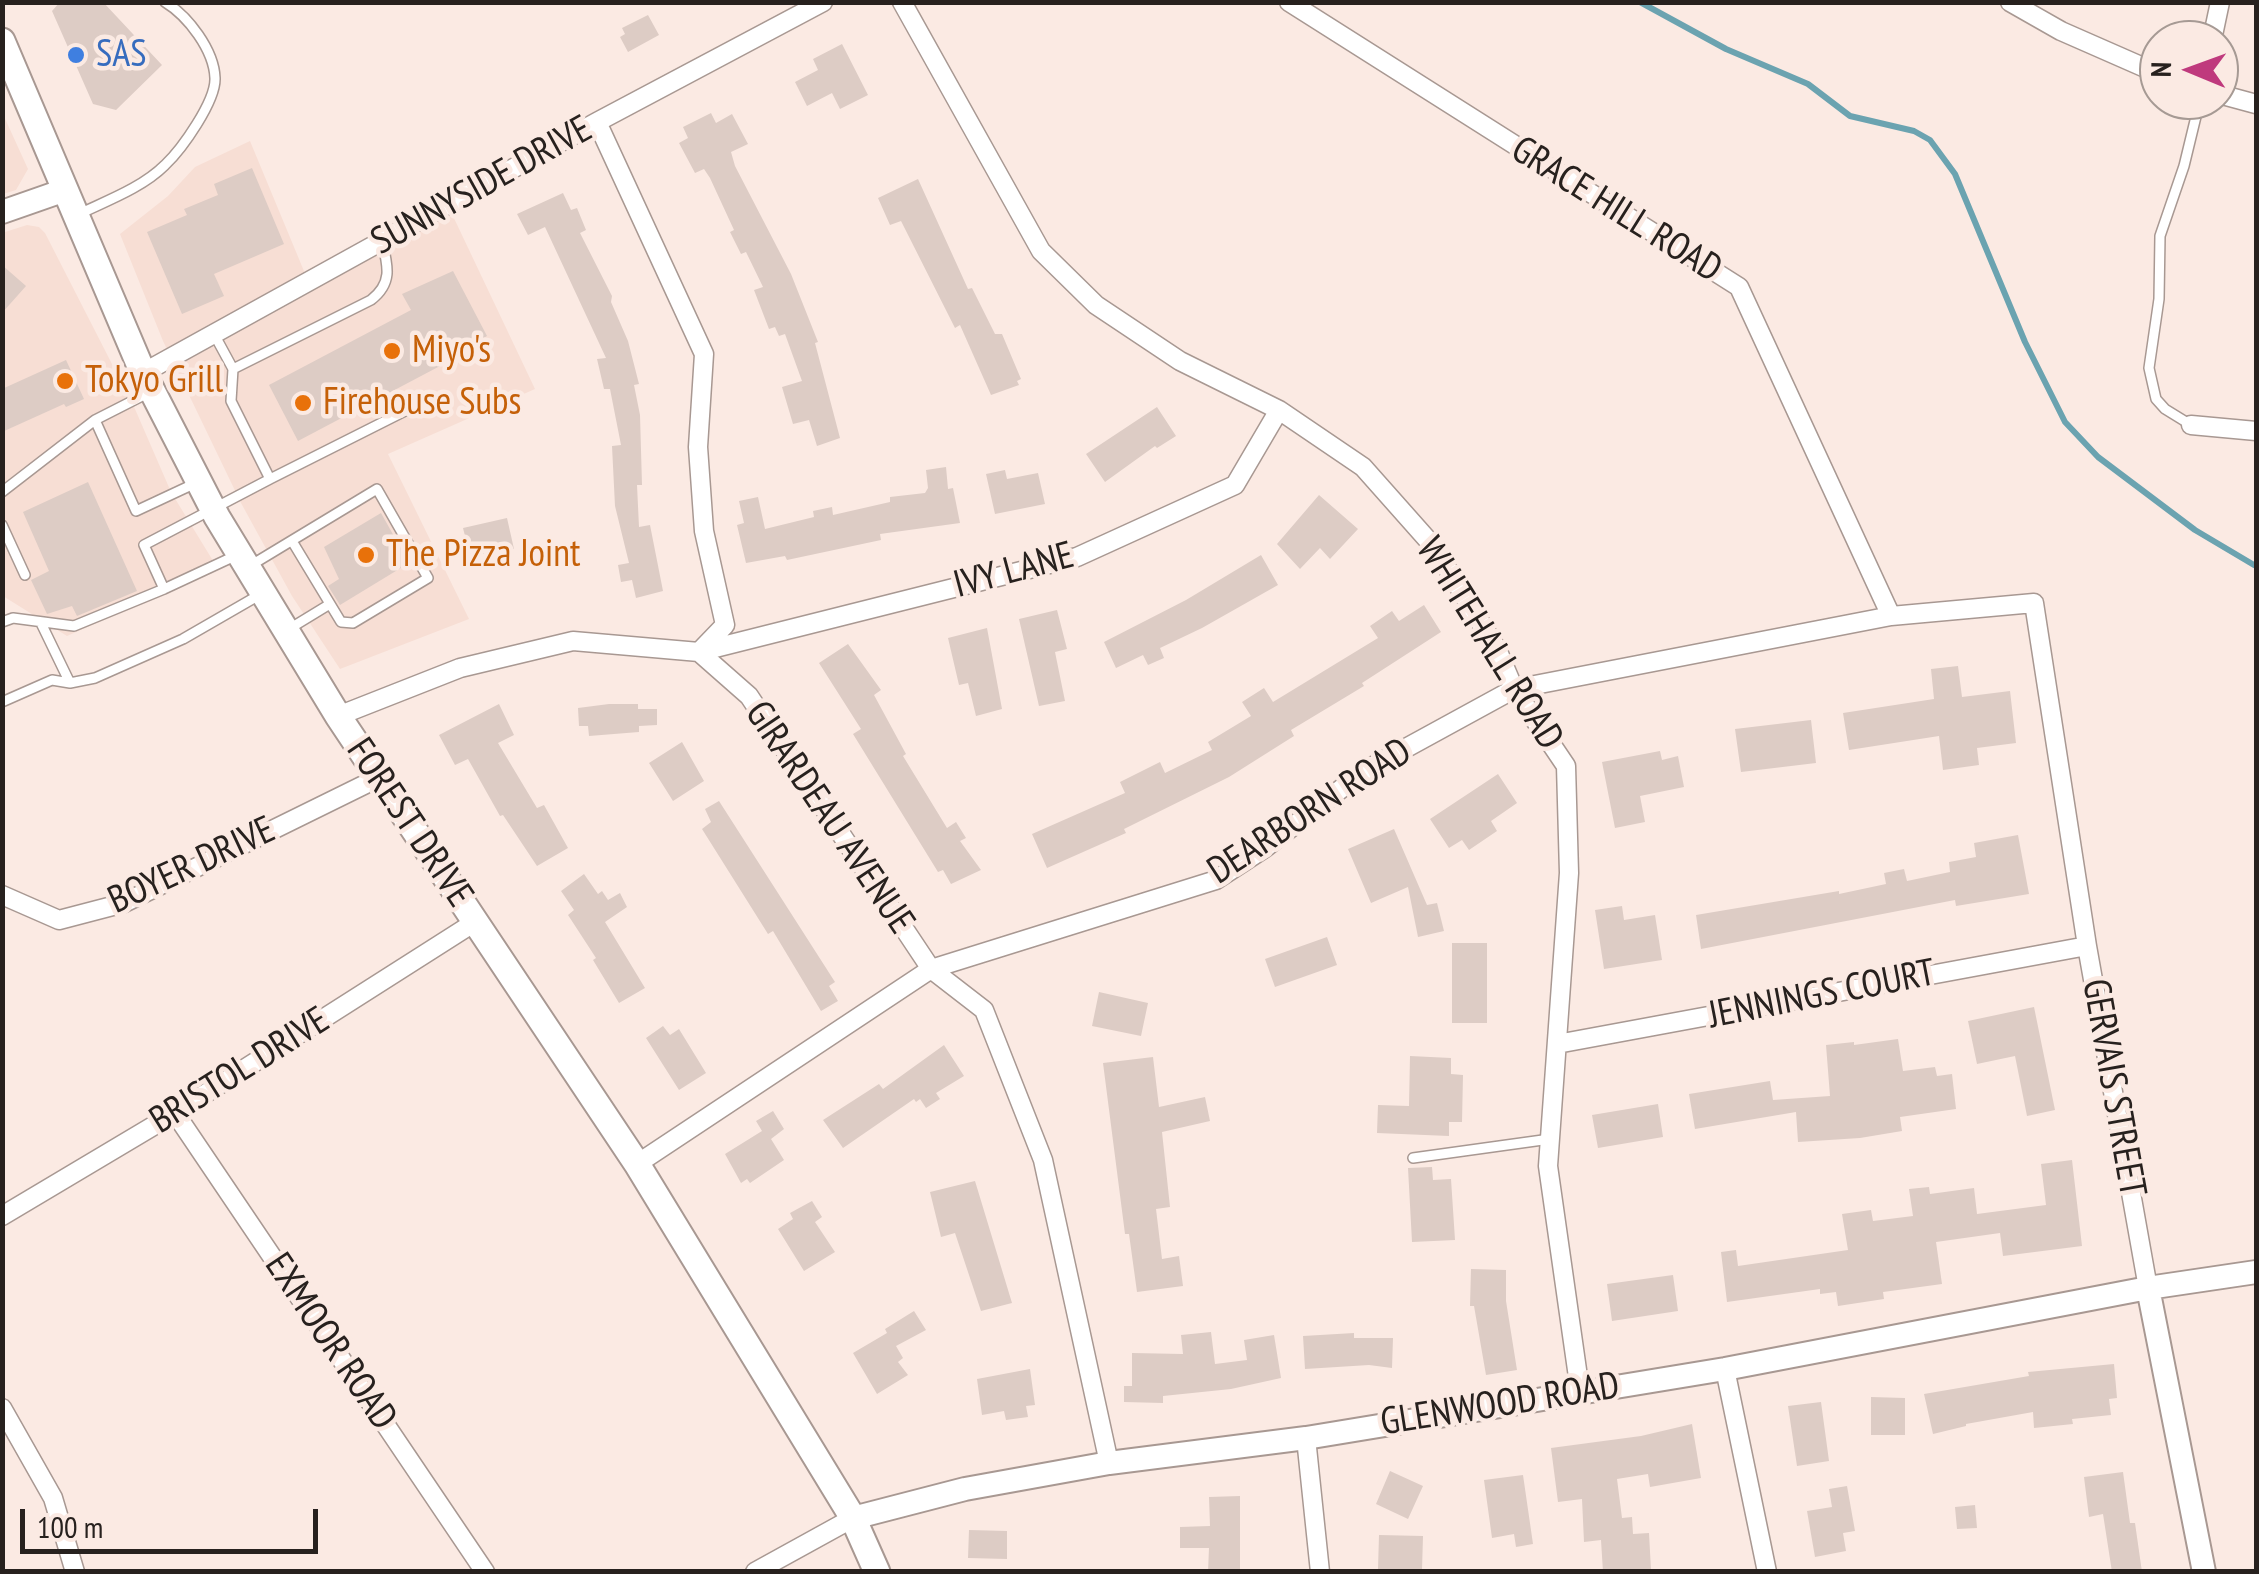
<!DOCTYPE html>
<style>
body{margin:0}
#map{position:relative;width:2259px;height:1574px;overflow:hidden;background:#fbeae3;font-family:"PT Sans Narrow",sans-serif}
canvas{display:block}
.frame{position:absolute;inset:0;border:5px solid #27211e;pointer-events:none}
.north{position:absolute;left:2139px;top:20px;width:100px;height:100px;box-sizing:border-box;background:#fbeae3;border:2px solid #a69a94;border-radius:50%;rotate:271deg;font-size:28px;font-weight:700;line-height:40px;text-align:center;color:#27211e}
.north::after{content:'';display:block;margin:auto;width:35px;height:45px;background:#bf3a7d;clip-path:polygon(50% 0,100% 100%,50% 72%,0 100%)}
.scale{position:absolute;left:20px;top:1509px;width:298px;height:45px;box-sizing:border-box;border:5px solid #27211e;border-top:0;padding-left:12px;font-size:30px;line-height:35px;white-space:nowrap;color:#27211e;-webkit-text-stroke:8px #fbeae3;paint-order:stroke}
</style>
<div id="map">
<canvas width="2259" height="1574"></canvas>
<div class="frame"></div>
<div class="north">N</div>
<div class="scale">100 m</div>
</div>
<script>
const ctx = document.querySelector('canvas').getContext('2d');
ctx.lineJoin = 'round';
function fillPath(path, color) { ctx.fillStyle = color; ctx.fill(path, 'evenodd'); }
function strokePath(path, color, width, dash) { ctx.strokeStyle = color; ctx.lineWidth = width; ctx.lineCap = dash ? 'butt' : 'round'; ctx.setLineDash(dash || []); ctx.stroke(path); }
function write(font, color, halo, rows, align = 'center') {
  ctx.font = font + ' "PT Sans Narrow",sans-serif'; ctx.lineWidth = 9; ctx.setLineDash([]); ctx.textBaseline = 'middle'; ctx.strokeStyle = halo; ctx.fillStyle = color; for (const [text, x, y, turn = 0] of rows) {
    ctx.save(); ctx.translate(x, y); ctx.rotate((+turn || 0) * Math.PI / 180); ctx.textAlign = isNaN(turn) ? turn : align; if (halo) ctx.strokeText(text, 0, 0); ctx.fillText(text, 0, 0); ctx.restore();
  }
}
fillPath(new Path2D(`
 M2,112l26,57 -12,21 -13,4z
 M250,141l61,147 141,-74 83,175 -147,65 81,165 -129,50 -48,-73 -51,-93 -78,-162 -43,-107 48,-38 27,-29z
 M27,225l12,2 6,6 90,176 36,83 47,77 -151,67 -64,-40 -1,-363z`), '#f7ded4');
strokePath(new Path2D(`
 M1640,2l86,47 82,35 42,32 64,15 16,9 25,34 70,168 40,80 33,35 97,73 59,35`), '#6ba3b0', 6);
fillPath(new Path2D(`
 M60,2h43l59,63 -46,45 -23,-6 -41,-93z
 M648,15l11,20 -31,17 -8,-15 5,-3 -3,-6z
 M842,44l26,51 -28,14 -8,-16 -25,13 -12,-24 23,-12 -5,-11z
 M711,113l5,10 16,-9 16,30 -17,8 4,14 56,108 27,68 -3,1 25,95 -23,8 -8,-26 -16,4 -11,-37 20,-6 -17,-47 -6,2 -4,-9 -6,2 -15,-39 9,-3 -17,-35 -5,2 -11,-22 4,-2 -24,-52 -6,-9 -9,4 -16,-30 9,-5 -5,-11z
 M252,168l32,76 -70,30 10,22 -42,18 -35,-82 40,-17 -3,-6 34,-14 -4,-11z
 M918,179l50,110 4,-1 23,46h7l19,45 -4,2 2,4 -28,10 -31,-70 -5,3 -54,-107 -11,4 -12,-27z
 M563,193l8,17 6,-2 9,22 -6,3 32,63 -1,6 17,39 11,43 -5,1 6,30 2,70h-5l2,42 11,-2 13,66 -27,7 -4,-18 -11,2 -3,-17 11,-2 -14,-57 -3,-60 9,-1 -11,-56h-6l-7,-30 9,-1 -61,-131 -17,8 -11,-21z
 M2,265l24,21 -24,27z
 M453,271l34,65 -49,26 2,4 -142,75 -29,-56 142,-75 -9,-16z
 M66,360l18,39 -18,8 -2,-3 -62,28v-43z
 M1157,407l19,29 -19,12 -2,-2 -50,36 -19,-28z
 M946,467l2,22 5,-1 7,35 -80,11 1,6 -94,20 -2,-4 -39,7 -9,-38 7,-2 -5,-22 19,-4 7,32 49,-12 -1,-6 19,-4 1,8 57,-13v-5l35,-4 3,-5 -2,-18z
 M1005,470l2,9 31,-6 7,31 -50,10 -9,-40z
 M88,482l49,109 -60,25 -5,-10 -25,8 -16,-34 18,-9 -26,-59z
 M1319,495l39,34 -28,30 -10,-11 -20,21 -23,-25z
 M381,513l28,50 -69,42 -12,-19 11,-7 -15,-32z
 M507,518l7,31 -44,7 -7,-28z
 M1261,555l17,30 -76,43 -42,20 4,10 -16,7 -5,-10 -27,13 -12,-26 82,-42z
 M1424,605l17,27 -79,51 2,3 -73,44 3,6 -65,41 -105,52 2,4 -79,35 -15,-34 93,-41 -5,-11 40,-20 5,11 47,-23 -4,-8 43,-26 -9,-14 22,-14 9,14 105,-64 -8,-12 22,-15 7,10z
 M1057,610l10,39 -12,3 10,49 -26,5 -20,-87z
 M987,628l15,81 -26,7 -8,-33 -9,2 -11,-47z
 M848,644l33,46 -7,5 32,59 -3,2 44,72 9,-6 10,16 -6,3 21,29 -30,14 -8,-14 -5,2 -85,-138 8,-5 -42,-66z
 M1958,666l4,31 48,-6 6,52 -39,5 2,17 -36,5 -4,-34 -90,14 -6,-37 91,-14 -3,-30z
 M499,704l15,31 -16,8 39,65 7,-3 24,43 -31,18 -34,-51 -3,1 -32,-57 -13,6 -16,-30z
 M609,704h29v5h19v16l-18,1v6l-50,4 -1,-10h-9l-1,-18z
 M1811,720l5,43 -75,9 -6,-43z
 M682,742l22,39 -31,20 -24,-38z
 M1660,751l2,9 16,-4 6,31 -44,9 5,26 -30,6 -13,-66z
 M1498,774l19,29 -26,18 6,10 -28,19 -7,-10 -13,8 -19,-29z
 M719,801l116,181 -6,4 9,15 -17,10 -48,-80 -5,3 -66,-105 9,-7 -6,-13z
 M1394,829l33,76 10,-2 7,28 -26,6 -10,-50 -37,16 -23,-54z
 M2018,835l11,59 -73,12 -1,-6 -254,49 -5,-34 143,-24v3l47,-10 -2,-11 20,-4 3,12 43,-9 -1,-10 27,-5 -2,-14z
 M584,874l14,20 4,-3 6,9 12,-7 7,14 -22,15 40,66 -26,15 -26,-43 3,-2 -28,-43 6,-5 -13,-19z
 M1622,906l2,14 31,-5 7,45 -58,9 -9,-59z
 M1327,937l10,28 -62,22 -10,-28z
 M1452,943h35v80h-35z
 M1099,992l49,11 -7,33 -49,-10z
 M2034,1007l21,103 -28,6 -12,-60 -38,8 -9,-43z
 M663,1026l7,9 9,-6 27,44 -27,17 -33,-52z
 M1898,1039l5,32 32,-4 2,9 15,-2 4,35 -56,8 2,14 -42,7 -62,4 -2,-30 -101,17 -6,-35 81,-13 3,19 57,-4 -4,-51 28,-3v3z
 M944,1045l20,31 -28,17 4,6 -14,9 -6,-9 -4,3 -2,-3 -71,49 -20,-28 56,-36 4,5z
 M1410,1056l41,2v16l12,1 -1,47h-13v14l-72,-3 1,-28 31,1z
 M1153,1057l6,50 46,-10 5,24 -48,11 8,75 -14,2 6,50 17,-3 4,30 -46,6 -8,-58h-4l-22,-171z
 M1658,1104l5,33 -65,11 -6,-33z
 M773,1111l11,18 -13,10 13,21 -34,23 -3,-4 -6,4 -16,-29 37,-23 -6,-10z
 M2072,1160l10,86 -79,10 -3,-23 -64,9 6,42 -59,8 1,7 -46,7 -2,-14 -16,2v-5l-93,13 -6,-50 15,-2 2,16 110,-16 -6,-36 29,-4 2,11 40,-5 -4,-27 20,-2 1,7 44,-6 3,26 69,-9 -5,-41z
 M1432,1167l1,13 18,-1 4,61 -43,2 -4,-74z
 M975,1181l37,122 -31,8 -26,-78 -14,4 -11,-45z
 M812,1201l10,16 -7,5 20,30 -31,19 -26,-42 15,-10 -3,-6z
 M1471,1269l35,1v31l11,69 -31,5 -12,-69h-4z
 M1673,1275l5,36 -66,10 -5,-37z
 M914,1311l12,19 -30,16 7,12 -5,4 10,13 -31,19 -24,-41 34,-20 -2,-4z
 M1211,1332l4,32 32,-4 -3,-20 30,-5 7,43 -50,11 -68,7v7l-39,-1v-16h8v-33l51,1 -2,-19z
 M1354,1333v5h39l-1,30 -23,-3 -64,4 -2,-33z
 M2114,1364l3,34 -8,1 2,16 -39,4 1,5 -39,4 -1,-16 -67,12v2l-33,8 -9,-40 105,-18 -1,-4z
 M1030,1369l5,36 -9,1 2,11 -22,3 -2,-9 -22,4 -5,-36z
 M1871,1397l34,1v37h-34z
 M1821,1402l8,59 -32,5 -9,-60z
 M1692,1424l9,54 -51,9 -2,-13 -31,5 5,39 10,-1 1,17 16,-1 2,37 -48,2 -2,-32 -17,2 -2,-43 -24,3 -7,-54 90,-12z
 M1390,1471l33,15 -15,33 -32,-15z
 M2123,1472l7,51h5l7,49h-30l-9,-58 -14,3 -5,-40z
 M1523,1475l10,69 -17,3 -2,-13 -22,4 -8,-58z
 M1847,1486l8,45 -12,2 3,18 -31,6 -8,-46 25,-4 -3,-18z
 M1240,1496v76h-32l1,-24h-29v-21l30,-1 -1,-29z
 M1975,1505l2,23 -20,1 -2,-22z
 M969,1530l38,1v28l-39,-1z
 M1379,1535l44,1 -1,34 -44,-1z`), '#ddccc5');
const service = new Path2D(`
 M77,215c29,-14 65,-27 88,-50 17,-16 51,-64 50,-87 -1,-28 -27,-62 -50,-76
 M214,334l19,35 -2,32 39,78 -126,66 20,44 73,-34
 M233,369l138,-69c22,-17 17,-34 11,-59
 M150,392l-55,28 41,91 62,-29
 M2191,425l-26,-16 -9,-10 -7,-31 10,-69 1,-63 24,-70 16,-66
 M270,479l159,-80
 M2,492l93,-72
 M2,525l23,50
 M248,567l129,-78 51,89 -75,45 -12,-1 -49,-81
 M2,622l11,-4 61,8 90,-37
 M41,623l29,60
 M289,629l41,-25
 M2,702l50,-22 18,3 25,-5 88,-39 78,-45
 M1413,1158l137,-19`);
const minor = new Path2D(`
 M902,2l139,249 55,54 84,56 99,49 84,57 71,80 63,102 17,40 52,77 3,107 -21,293 32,225
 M1289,2l450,285 152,329
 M2010,2l51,29 98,43
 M2212,40l8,-38
 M2219,94l37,10
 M597,122l107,232 -6,93 6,84 21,94 -26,27 50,44 182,273 53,41 59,150 66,303
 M143,373l454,-251 226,-120
 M2191,425l65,6
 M338,716l122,-48 113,-27 126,11 378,-95 158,-72 44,-75
 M2,895l57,25 65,-17 254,-125
 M1557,1044l530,-98
 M175,1113l310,459
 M637,1164l294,-195 285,-89 49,-32 99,-77 150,-82 377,-73 143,-13 53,343 61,342
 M2,1216l173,-103 300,-191
 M1725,1369l42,203
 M2,1408l51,90 22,74
 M1306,1438l14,134
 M755,1572l98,-54`);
const tertiary = new Path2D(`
 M2,212l63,-22
 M2148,1288l56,284
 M853,1518l112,-29 144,-26 197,-25 419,-69 423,-81 108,-16`);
const secondary = new Path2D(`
 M2,41l141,332 74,144 121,199 299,448 216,354 24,54`);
strokePath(service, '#a89892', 12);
strokePath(minor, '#a89892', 21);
strokePath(tertiary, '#a89892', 26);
strokePath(secondary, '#a89892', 29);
strokePath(service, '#fff', 9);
strokePath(minor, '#fff', 18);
strokePath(tertiary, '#fff', 22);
strokePath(secondary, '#fff', 25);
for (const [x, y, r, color] of [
 [76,55,10,"#3f7fe0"],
 [392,351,10,"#e8710a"],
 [65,381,10,"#e8710a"],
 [303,403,10,"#e8710a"],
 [366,555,10,"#e8710a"]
]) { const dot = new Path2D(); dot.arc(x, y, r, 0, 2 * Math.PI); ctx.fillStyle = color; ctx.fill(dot); strokePath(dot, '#fbeae3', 4); }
write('38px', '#366cbe', '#fbeae3', [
 ["SAS",96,55]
], 'left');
write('38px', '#27211e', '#fbeae3', [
 ["SUNNYSIDE DRIVE",482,186,-29],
 ["GRACE HILL ROAD",1616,210,32],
 ["IVY LANE",1014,571,-15],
 ["WHITEHALL ROAD",1489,644,58],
 ["DEARBORN ROAD",1310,812,-33],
 ["GIRARDEAU AVENUE",829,818,56],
 ["FOREST DRIVE",409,823,56],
 ["BOYER DRIVE",192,866,-25],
 ["JENNINGS COURT",1822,995,-11],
 ["BRISTOL DRIVE",240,1071,-32],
 ["GERVAIS STREET",2113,1088,80],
 ["EXMOOR ROAD",330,1342,56],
 ["GLENWOOD ROAD",1500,1405,-9]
]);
write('38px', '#c56008', '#fbeae3', [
 ["Miyo's",412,351],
 ["Tokyo Grill",85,381],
 ["Firehouse Subs",323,403],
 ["The Pizza Joint",386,555]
], 'left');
</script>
